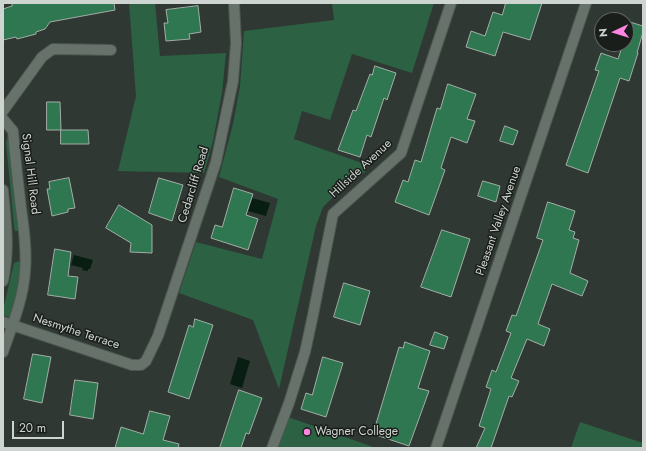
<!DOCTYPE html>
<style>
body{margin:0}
#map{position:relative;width:646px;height:451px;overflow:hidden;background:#2f3832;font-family:Jost,sans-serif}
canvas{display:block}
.frame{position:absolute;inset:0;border:4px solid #ced4d0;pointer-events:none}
.north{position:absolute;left:594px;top:12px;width:40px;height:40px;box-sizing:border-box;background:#1a1e1b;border:1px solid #626763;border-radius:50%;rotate:266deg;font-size:11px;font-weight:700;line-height:16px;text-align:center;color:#ced4d0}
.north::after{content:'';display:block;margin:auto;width:14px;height:18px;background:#fe86e0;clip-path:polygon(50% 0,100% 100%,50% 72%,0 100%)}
.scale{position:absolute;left:12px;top:421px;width:52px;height:18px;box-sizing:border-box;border:2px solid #ced4d0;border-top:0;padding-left:5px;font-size:12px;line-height:14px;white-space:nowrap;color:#ced4d0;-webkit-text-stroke:3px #1a1e1b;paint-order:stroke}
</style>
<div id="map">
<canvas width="646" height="451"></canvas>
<div class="frame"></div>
<div class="north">N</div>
<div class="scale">20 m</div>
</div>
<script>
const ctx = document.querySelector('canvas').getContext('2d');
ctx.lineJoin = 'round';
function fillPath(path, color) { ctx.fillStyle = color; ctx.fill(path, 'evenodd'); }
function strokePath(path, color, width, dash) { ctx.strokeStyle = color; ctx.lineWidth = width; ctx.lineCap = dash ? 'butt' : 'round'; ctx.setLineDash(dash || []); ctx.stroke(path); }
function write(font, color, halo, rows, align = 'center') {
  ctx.font = font + ' Jost,sans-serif'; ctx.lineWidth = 3; ctx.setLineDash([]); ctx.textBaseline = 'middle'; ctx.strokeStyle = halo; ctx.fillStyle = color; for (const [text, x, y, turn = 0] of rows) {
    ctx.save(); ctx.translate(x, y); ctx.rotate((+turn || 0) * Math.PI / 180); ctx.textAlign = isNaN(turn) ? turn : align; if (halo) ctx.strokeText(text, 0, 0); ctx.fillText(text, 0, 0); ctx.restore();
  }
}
fillPath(new Path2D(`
 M129,3h26l5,53 66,-3 -4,40 -9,48 -9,32 -86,-2 18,-75z
 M332,3h102l-22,70 -60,-19 -22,66 -28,-9 -8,28 68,24 4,8 -30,23 -13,13 -7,19 -37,163 -26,-69 -74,-27 17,-51 66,17 16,-60 -59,-22 14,-53 7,-38 4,-55 90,-11z
 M10,137l10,93 -2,1h-3l-1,-4 -8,-84 1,-5z
 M19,261l1,1 1,3 -3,27 -7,24 -3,1 -4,-2 -1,-5 10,-43 1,-4z
 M288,417l88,31h-99z
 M580,422l63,21v5h-72z`), '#2c6144');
fillPath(new Path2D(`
 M252,198l18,5 -4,13 -18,-5z
 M74,255l19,5 -3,9h-2v2l-6,-1 1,-2 -12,-3z
 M238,357l12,4 -8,27 -12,-4z`), '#081e12');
const building = new Path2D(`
 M12,3h102l1,7 -65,12 -5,7 -9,3v2l-19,5 -1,-2 -13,3v-31l9,-3z
 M506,3h36l-12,37 -27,-8 -8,24 -29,-9 5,-16 14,5 8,-24 9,3z
 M198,6l3,26 -12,2 1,5 -24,2 -2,-18h4l-2,-13z
 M630,22l13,4v6l-6,21h1l-9,28 -9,-3 -32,95 -22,-8 33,-94 -4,-1 6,-17 17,6 5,-15h3v-10z
 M375,66l21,7 -9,27 -3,-2 -13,39 -4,-2 -7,22 -22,-7 15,-40 3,1 14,-37 2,1z
 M448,84l28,10 -9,25 8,2 -8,22 -16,-6 -10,31 4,2 -16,45 -34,-13 8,-22 5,2 7,-22 6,2 16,-54 3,1z
 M47,102h13l1,28h-14z
 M505,126l13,5 -5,14 -13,-4z
 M61,130h27l1,14h-28z
 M69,178l6,30 -7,1v3l-16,4 -5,-27h3l-1,-7z
 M159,178l24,7 -11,36 -23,-8z
 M483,181l17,5 -4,16 -18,-6z
 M234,188l19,6 -7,21 12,4 -10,31 -37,-12 4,-13 7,2z
 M548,202l27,9 -6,19 6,2 -2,6 6,2 -9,33 18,8 -6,15 -30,-12 -14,40 12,5 -6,17 -17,-7 -16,39 8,3 -7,16 -3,-1 -18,52h-15l9,-20 -6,-2 12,-37 -5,-2 6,-17 4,2 15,-39 -5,-2 6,-16 4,1 27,-76 -6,-2z
 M119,205l33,20v28l-22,-1 1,-9 -25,-15z
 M442,230l28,9 -19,58 -30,-10z
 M55,249l16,3 -3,24 10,1 -3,22 -27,-4z
 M344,283l26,8 -10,34 -26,-8z
 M195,319l18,6 -24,74 -21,-7 21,-67 4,2z
 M435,332l13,5 -4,12 -14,-4z
 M405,342l25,9 -12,37 11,3 -20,55 -36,-12 26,-87 4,1z
 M33,354l18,3 -9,46 -18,-4z
 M323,357l20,6 -17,54 -25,-8 5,-16 6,2z
 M75,380l23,3 -5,36 -23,-4z
 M239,390l23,8 -13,36 -3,-1 -5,15h-21z
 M150,411l20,5 -7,24 16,4 -1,4h-63l6,-21 22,7z`);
fillPath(building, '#2f7751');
strokePath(building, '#a2aea6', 1);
const street = new Path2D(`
 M3,111l39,-54 11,-8 58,1
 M3,119l10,12c2,26 5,51 8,77 3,21 6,43 4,64 -2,28 -13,54 -22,80
 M3,190c3,32 7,59 0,91
 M3,322l129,43h9l5,-4 12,-25 58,-174 17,-81 3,-38 -2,-40
 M272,448l17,-45 16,-51 8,-37 20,-101 68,-61 50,-150
 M436,448l150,-445`);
strokePath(street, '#4d5651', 12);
strokePath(street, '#67726b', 10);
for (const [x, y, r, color] of [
 [307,432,4,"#fe86e0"]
]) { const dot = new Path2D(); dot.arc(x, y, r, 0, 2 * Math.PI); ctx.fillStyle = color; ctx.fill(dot); strokePath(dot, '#1a1e1b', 1.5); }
write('12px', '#ced4d0', '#1a1e1b', [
 ["Hillside Avenue",361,169,-43],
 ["Signal Hill Road",30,174,83],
 ["Cedarcliff Road",194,185,-73],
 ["Pleasant Valley Avenue",499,221,-71],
 ["Nesmythe Terrace",76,332,18]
]);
write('12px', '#ced4d0', '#1a1e1b', [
 ["Wagner College",315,432]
], 'left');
</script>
